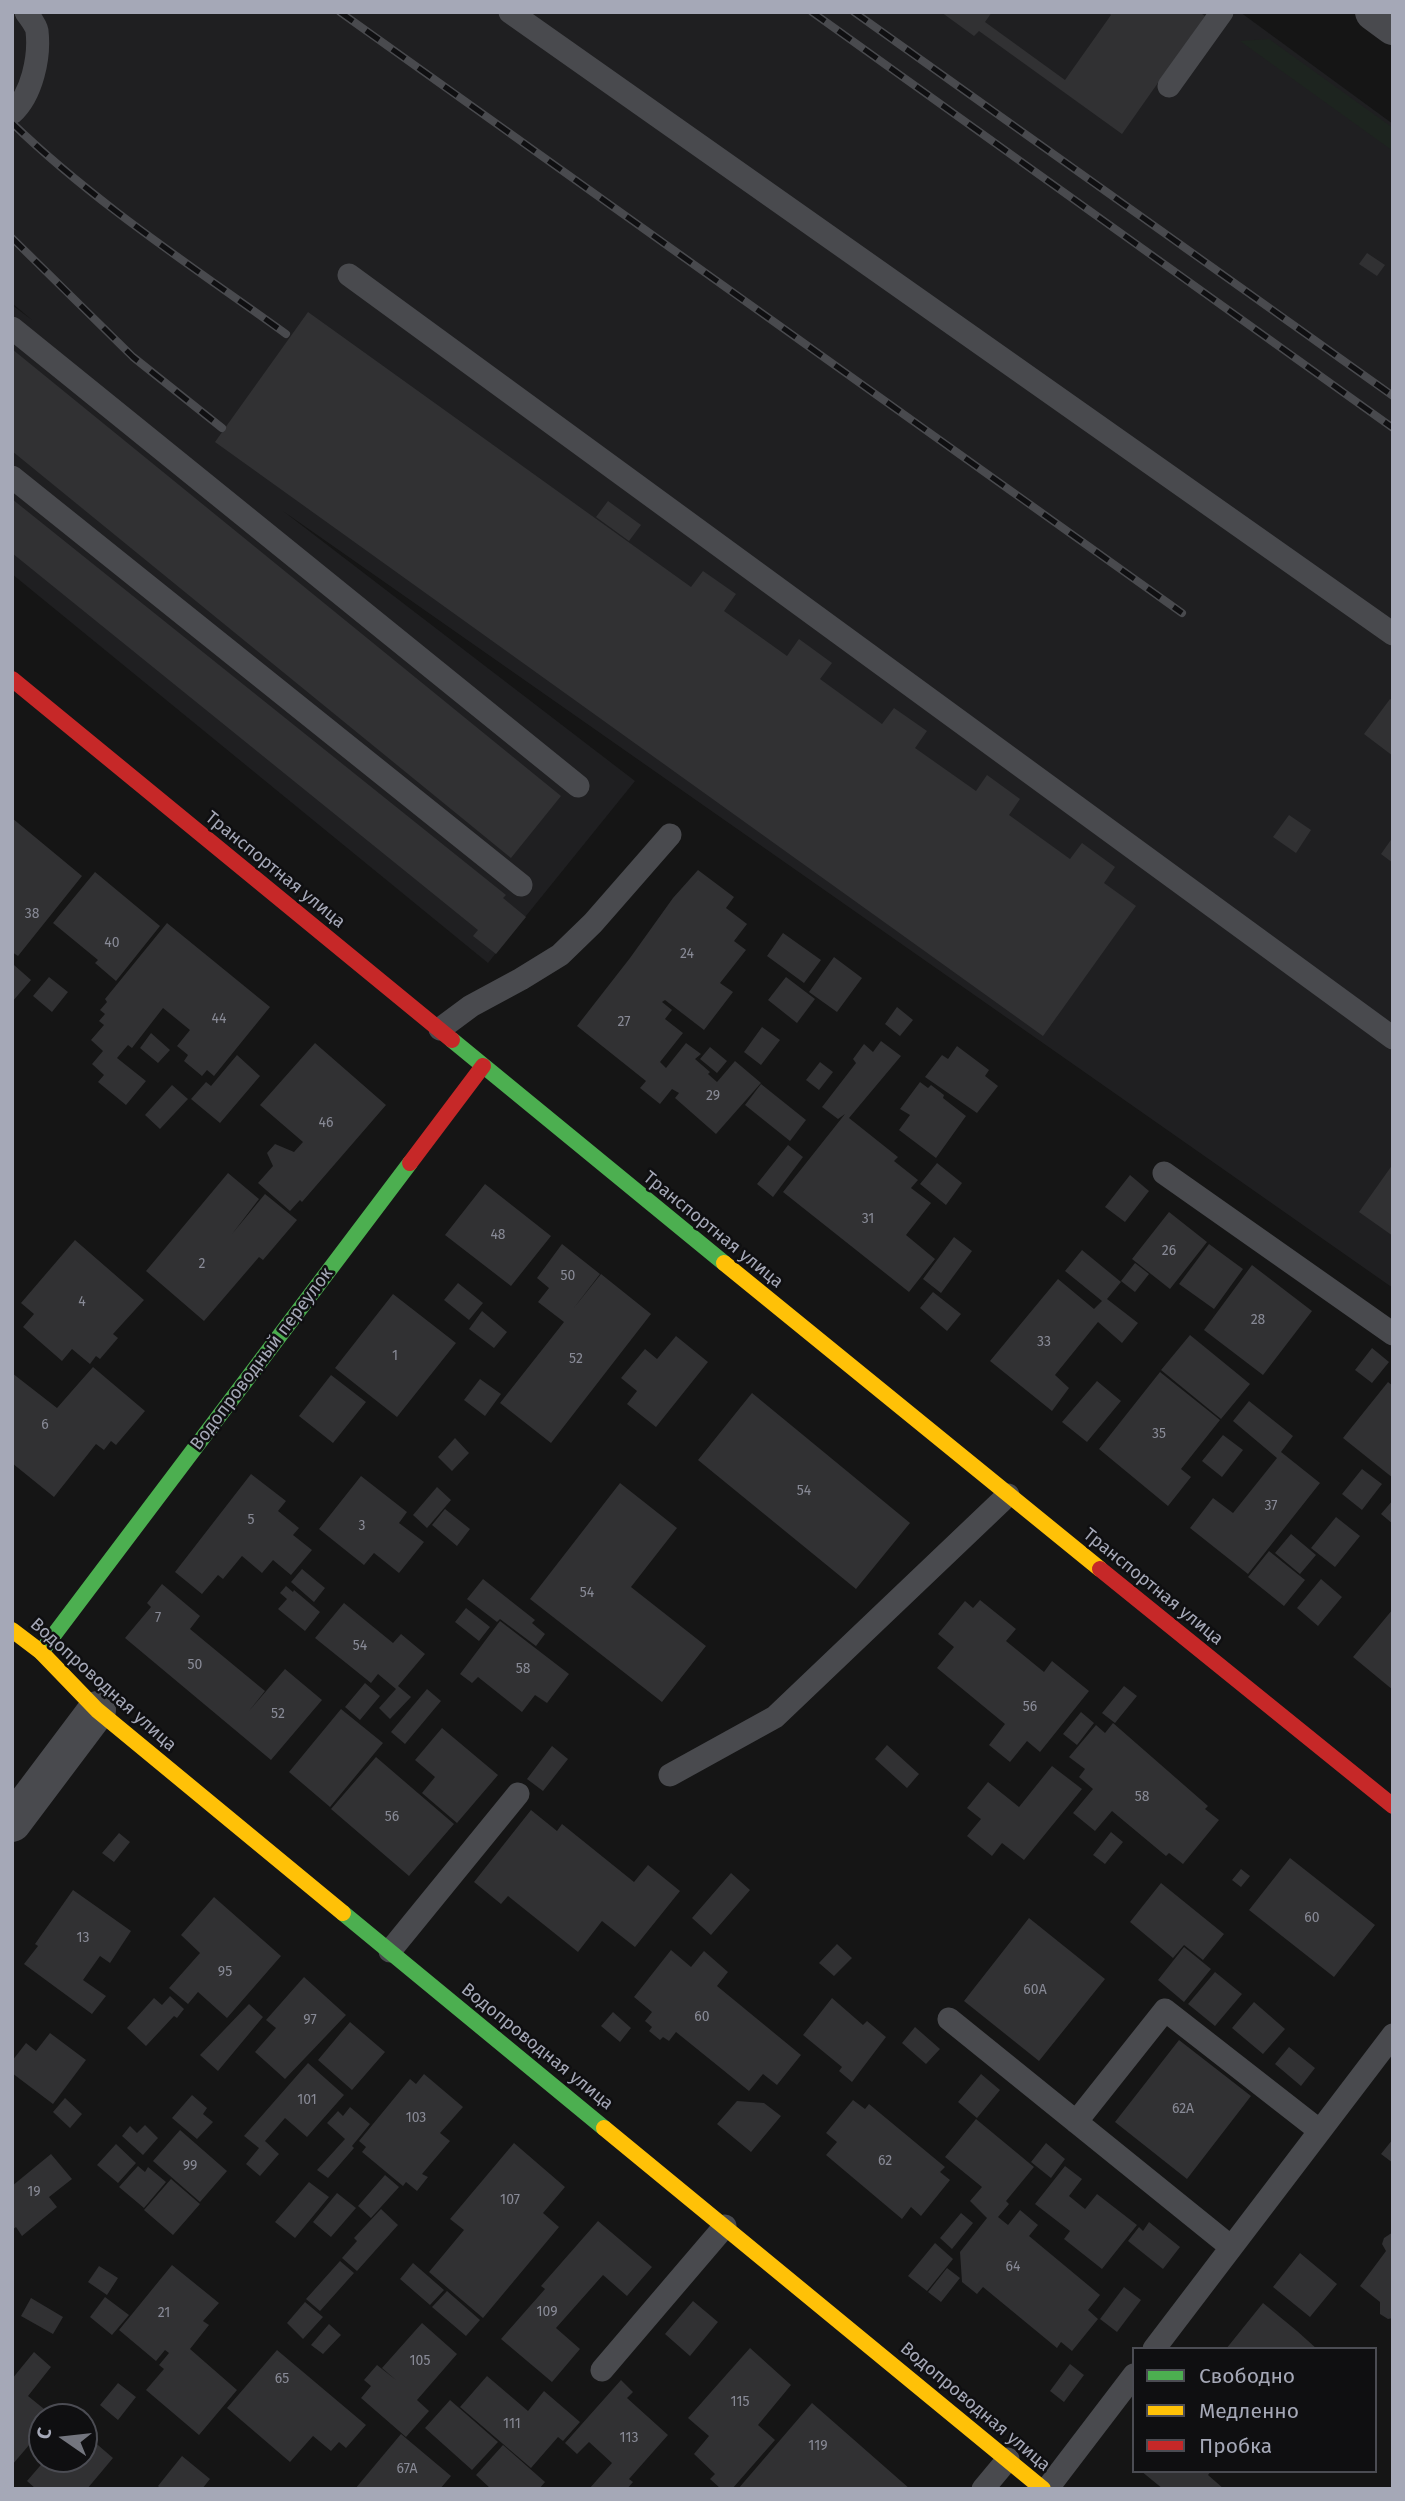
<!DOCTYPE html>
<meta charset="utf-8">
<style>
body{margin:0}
#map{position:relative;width:1405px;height:2501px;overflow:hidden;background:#151515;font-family:"Fira Sans",sans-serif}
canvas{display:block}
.frame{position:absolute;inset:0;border:14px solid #a5a8b7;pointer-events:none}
.legend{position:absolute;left:1132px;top:2347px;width:245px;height:126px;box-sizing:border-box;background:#0f0f11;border:2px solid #4b4c53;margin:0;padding:9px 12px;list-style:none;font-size:21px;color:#a5a8b7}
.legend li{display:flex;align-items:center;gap:14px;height:35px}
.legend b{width:35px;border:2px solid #4b4c53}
.north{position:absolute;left:28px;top:2403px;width:70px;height:70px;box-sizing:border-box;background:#0f0f11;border:2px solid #4b4c53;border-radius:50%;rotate:284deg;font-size:19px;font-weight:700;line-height:28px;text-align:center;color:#a5a8b7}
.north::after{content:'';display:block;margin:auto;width:24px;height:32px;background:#73757e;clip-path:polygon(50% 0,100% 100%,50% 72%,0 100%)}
</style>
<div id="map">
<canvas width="1405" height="2501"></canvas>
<div class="frame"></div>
<ul class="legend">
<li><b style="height:9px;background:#4caf50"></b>Свободно</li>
<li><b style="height:9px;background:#ffc107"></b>Медленно</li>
<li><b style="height:9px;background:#c62828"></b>Пробка</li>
</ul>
<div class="north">С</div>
</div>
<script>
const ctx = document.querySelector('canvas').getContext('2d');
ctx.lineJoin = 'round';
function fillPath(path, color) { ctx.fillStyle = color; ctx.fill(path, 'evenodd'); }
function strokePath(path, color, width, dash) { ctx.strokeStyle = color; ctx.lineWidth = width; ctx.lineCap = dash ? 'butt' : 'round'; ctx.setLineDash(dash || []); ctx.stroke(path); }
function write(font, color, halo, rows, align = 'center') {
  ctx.font = font + ' "Fira Sans",sans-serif'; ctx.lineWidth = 5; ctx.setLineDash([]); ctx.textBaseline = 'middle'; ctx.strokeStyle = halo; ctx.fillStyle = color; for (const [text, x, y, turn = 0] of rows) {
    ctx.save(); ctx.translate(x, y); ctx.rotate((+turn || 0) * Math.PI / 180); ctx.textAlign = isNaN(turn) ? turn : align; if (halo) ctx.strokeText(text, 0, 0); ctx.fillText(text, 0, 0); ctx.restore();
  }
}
fillPath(new Path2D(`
 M12,12h1228l153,112v1164l-1110,-777 352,270 -147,182 -476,-389v-269l20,15 -20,-17z`), '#1f1f21');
fillPath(new Path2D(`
 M1269,39l124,89v23l-153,-110z`), '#1d241f');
fillPath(new Path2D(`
 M941,12h51l-7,10 80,58 46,-65 -3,-3h91l6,4 -83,118 -143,-103 -5,5z
 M1367,253l18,12 -8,11 -18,-12z
 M308,312l383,275 12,-16 33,23 -12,17 63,45 12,-17 33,24 -12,16 62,45 12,-16 33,23 -12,17 61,43 11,-16 33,24 -11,16 61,44 12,-16 33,24 -11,16 32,23 -93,130 -828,-594z
 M12,349l549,447 -50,62 -499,-407z
 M12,499l494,396 -3,3 23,19 -30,37 -23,-18 5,-6 -466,-377z
 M608,501l33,24 -12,16 -33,-24z
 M1390,699l3,2v55l-29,-22z
 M1289,815l22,15 -15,23 -23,-16z
 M12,818l70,58 -64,80 -6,-4z
 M1393,837v26l-12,-9z
 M698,870l36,27 -8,11 21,16 -13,17 12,9 -26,33 13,9 -29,38 -39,-30 -3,2 10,8 -7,9 18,14 -23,29 6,6 20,-25 15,11 -6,5 15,13 -2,2 9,8 18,-21 26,22 -45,51 -41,-36 4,-5 -7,-4 -12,15 -20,-16 6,-7 -69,-55 53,-68 43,-60z
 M95,872l65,54 -44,55 -21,-18 3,-3 -45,-37z
 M167,923l103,84 -56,69 -7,-6 -5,6 -18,-15 4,-6 -11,-9 13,-16 -27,-22 -31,40 -4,-3 -11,13 29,23 -20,24 -28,-23 6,-7 -12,-11 11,-13 -12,-11 13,-15 -5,-4 6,-7 -5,-4 7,-8 -2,-3z
 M783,933l38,27 -17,23 -37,-27z
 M834,957l28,21 -25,34 -28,-20z
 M14,965l17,15 -19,22v-35z
 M49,977l19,15 -16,20 -19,-16z
 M786,977l29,22 -18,24 -29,-23z
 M897,1007l16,13 -13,16 -15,-12z
 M762,1027l18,13 -19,25 -17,-13z
 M151,1033l19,17 -12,13 -18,-15z
 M881,1041l20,15 -52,62 49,39 -4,4 24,19 -7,8 20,15 -25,32 29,24 -26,33 -126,-100 62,-78 -7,5 -16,-12 34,-44 -3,-4 11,-15 9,8z
 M315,1043l71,62 -84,97 -2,-2 -10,11 -32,-28 15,-17 -6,-13 8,-9 19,8 9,-10 -43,-37z
 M957,1046l32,24 -4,6 13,10 -21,27 -52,-36 17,-22 6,4z
 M710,1047l17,14 -10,12 -17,-14z
 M237,1055l23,21 -40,47 -29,-24 15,-17 5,4z
 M820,1062l13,10 -14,18 -13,-10z
 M920,1082l8,6 3,-3 13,10 -1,3 23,18 -30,42 -37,-28 11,-15 -10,-6z
 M761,1084l45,36 -16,21 -45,-36z
 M172,1085l16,14 -28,30 -15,-14z
 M788,1145l15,12 -30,40 -16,-13z
 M937,1163l25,20 -16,22 -26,-21z
 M1393,1164v72l-34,-24z
 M228,1173l31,26 -27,35 33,-40 32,26 -34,40 -4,-3 -55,64 -58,-50z
 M1130,1175l19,16 -24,31 -20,-15z
 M485,1184l66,52 -40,50 -66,-51z
 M1169,1212l38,30 -37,47 -38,-30z
 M954,1237l18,14 -31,42 -18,-14z
 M75,1240l69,60 -31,34 5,4 -18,21 -4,-3 -6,8 -18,-15 -10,12 -39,-34 11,-13 -13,-11z
 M562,1244l38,30 -27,35 28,-35 50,40 -100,129 -51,-40 64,-81 -26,-20 11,-14 -12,-10z
 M1209,1244l34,25 -29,40 -35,-25z
 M1082,1250l39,32 -14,17 31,24 -16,20 -24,-21 -43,53 14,13 -17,23 -62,-50 68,-82 36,30 8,-8 -37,-30z
 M1135,1263l14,11 -14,18 -14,-11z
 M1252,1265l60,46 -49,64 -59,-45z
 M458,1283l25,20 -14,17 -25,-20z
 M933,1292l28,22 -14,17 -27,-23z
 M393,1294l63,49 -59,74 -62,-49z
 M482,1311l25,21 -13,16 -25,-19z
 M1190,1335l60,49 -29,35 -60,-49z
 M676,1336l32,26 -52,65 -29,-23 10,-13 -16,-13 24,-29 12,10z
 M1372,1348l17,14 -17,21 -17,-13z
 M93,1367l52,44 -29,34 -5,-4 -7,9 -8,-6 -42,53 -42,-34v-90l45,35z
 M1160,1372l60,48 -39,49 10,8 -23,29 -69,-57z
 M331,1375l35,27 -33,41 -34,-27z
 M480,1379l21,15 -16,22 -21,-16z
 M1097,1381l24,20 -34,41 -25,-20z
 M1388,1382l5,4v92l-50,-40z
 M752,1393l158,130 -54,66 -158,-129z
 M1249,1401l44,35 -12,16 39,31 -72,91 -58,-46 23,-30 20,15 44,-55 -44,-37z
 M1223,1435l20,15 -21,27 -20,-16z
 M455,1438l14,15 -17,18 -14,-14z
 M1362,1469l20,15 -20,26 -20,-16z
 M251,1474l35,27 -8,10 21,17 -6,7 19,15 -21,25 -18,-15 -11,13 -20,-17 -19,23 -5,-4 -16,19 -27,-22z
 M361,1476l46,36 -8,11 25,19 -25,31 -25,-20 -10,12 -45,-36z
 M620,1483l57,45 -46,59 75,59 -44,56 -132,-103z
 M437,1487l14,13 -24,28 -14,-13z
 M1393,1500v24l-12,-10z
 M445,1509l25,20 -13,17 -25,-21z
 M1336,1517l24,19 -25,31 -24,-19z
 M1291,1534l25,21 -16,19 -25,-21z
 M1269,1551l36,29 -21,26 -36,-29z
 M302,1569l23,19 -11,14 -23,-20z
 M483,1579l52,41 -3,3 13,11 -9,12 -36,-27 -3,3 -30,-23z
 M1321,1579l21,18 -24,29 -21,-18z
 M162,1584l38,32 -10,13 75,62 -16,20 36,-42 37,31 -51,60 -146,-122 26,-31 -4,-4z
 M286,1586l7,6 1,-2 26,22 -15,19 -27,-22 9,-10 -7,-6z
 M980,1600l36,29 -10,12 38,31 8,-11 37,30 -49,61 -13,-11 -17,21 -21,-17 16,-21 -68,-56 17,-21 -16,-13 27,-33 8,7z
 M344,1603l49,40 8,-9 24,20 -27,32 13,11 -21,22 -11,-11 17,-19 -18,-15 -7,9 -56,-45z
 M466,1608l24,19 -11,14 -24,-19z
 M1393,1609v81l-40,-33z
 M500,1621l69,53 -22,29 -12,-8 -13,17 -44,-35 -6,6 -12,-9z
 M365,1683l15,13 -20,24 -15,-13z
 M1124,1686l13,10 -22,27 -13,-10z
 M427,1689l14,12 -36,43 -14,-12z
 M341,1709l42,34 -53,64 -41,-35z
 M1081,1712l13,11 -17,22 -14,-11z
 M1113,1723l95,83 -3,3 14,11 -36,44 -14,-11 -3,3 -54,-45 -17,20 -22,-18 20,-24 -14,-12 6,-8 -16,-12 27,-32 9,8z
 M442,1728l56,47 -41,48 -35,-30 13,-16 -20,-17z
 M887,1745l32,29 -12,14 -32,-29z
 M552,1746l16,13 -25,32 -16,-12z
 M376,1757l78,67 -45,52 -78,-67z
 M1052,1766l30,23 -58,71 -22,-17 -10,13 -25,-20 14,-17 -14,-11 21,-26 31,25z
 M531,1810l26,21 5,-7 72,58 14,-17 32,26 -45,56 -33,-26 -24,31 -70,-56 -7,8 -27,-22z
 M1111,1832l12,10 -18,22 -12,-9z
 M119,1833l11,9 -16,20 -12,-9z
 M1290,1858l85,67 -41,52 -85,-67z
 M1241,1869l9,7 -9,11 -9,-7z
 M731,1873l19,17 -39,45 -19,-17z
 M1161,1883l63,51 -21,26 -19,-15 -11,13 -43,-36z
 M73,1890l58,41 -21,32 -10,-7 -17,24 23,16 -14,18 -68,-50 14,-18 -3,-2z
 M214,1897l67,59 -54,62 -29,-26 -10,12 -19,-16 31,-35 -19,-18z
 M1029,1918l76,61 -66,82 -75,-60z
 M837,1944l15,14 -18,18 -15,-13z
 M1184,1947l27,22 -27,33 -26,-22z
 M671,1950l20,17 13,-16 24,21 -11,14 84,69 -24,30 -14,-11 -14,17 -73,-59 -7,9 -6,-4 -3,3 -11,-9 3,-4 -7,-6 7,-9 -18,-15z
 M1215,1972l27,22 -27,32 -27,-22z
 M304,1977l42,38 -61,64 -30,-27 21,-24 -10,-8z
 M170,1996l14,13 -7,9 -3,-2 -28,30 -19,-18 27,-30 8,7z
 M832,1998l31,27 4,-4 19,16 -34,45 -13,-11 3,-4 -39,-32z
 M1254,2002l31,27 -22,25 -31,-26z
 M249,2004l14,13 -45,54 -18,-16z
 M613,2012l18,16 -11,14 -19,-16z
 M350,2022l35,30 -33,38 -34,-30z
 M915,2027l25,22 -14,15 -24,-21z
 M50,2033l36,27 -33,44 -41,-31v-12l14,-18 10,8z
 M1179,2040l72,56 -64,83 -72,-57z
 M1289,2047l26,21 -14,18 -26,-22z
 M308,2063l36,32 -37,42 -22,-19 -20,23 14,13 -19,22 -14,-12 13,-16 -15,-12z
 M424,2074l39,33 -23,26 10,8 -28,33 6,3 -11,14 -11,-9 -3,4 -41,-34 4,-5 -7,-6 51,-62 6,5z
 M981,2074l19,16 -23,28 -19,-16z
 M192,2095l15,13 -4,6 10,8 -16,17 -25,-21z
 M65,2098l17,16 -12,14 -17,-16z
 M853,2100l12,9 4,-5 76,63 -5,5 10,8 -29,36 -10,-9 -9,12 -76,-64 11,-13 -11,-9z
 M737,2101l27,2 17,13 -30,36 -34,-28z
 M350,2107l20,17 -18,22 2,2 -26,30 -11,-8 28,-31 -18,-16 11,-12 5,5z
 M976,2119l58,48 -28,34 3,3 -11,13 10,8 12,-15 18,15 -9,11 71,59 -12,15 10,9 -26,32 -11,-9 -4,6 -74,-61 -6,7 -15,-12 -2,-30 27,-34 -17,-17 12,-14 -37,-30z
 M145,2125l13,13 -15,17 -21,-19 8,-10 7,7z
 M180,2130l47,41 -27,31 -47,-41z
 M1393,2139v24l-12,-9z
 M514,2143l51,44 -22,26 16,14 -76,91 -54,-46 35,-42 -14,-11z
 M1046,2143l19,16 -14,19 -20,-16z
 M116,2144l20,19 -18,20 -21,-18z
 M51,2154l21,25 -23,18 8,10 -35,29 -6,-9 -4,3v-44z
 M138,2166l7,6 3,-5 18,15 -22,26 -25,-21z
 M1065,2166l17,13 -13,17 16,13 12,-15 40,31 -35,44 -38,-30 6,-8 -35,-27z
 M385,2175l14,12 -28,31 -13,-12z
 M171,2179l29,25 -27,31 -29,-25z
 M309,2182l20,15 -34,41 -20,-16z
 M337,2193l19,15 -25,29 -18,-15z
 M381,2209l17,16 -41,46 -15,-13 15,-17 -3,-3z
 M961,2213l12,10 -21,26 -12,-11z
 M598,2221l54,46 -25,29 -24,-21 -47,53 24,21 -28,33 -51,-43 44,-50 -4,-3z
 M1149,2222l31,25 -17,22 -35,-28 11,-14 4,4z
 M1393,2232v86l-5,1 -8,-5v-12l-20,-16 26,-35 -4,-7 2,-6z
 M935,2243l18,16 -26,32 -19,-15z
 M1300,2253l37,31 -27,33 -37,-30z
 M340,2261l14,12 -34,38 -14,-12z
 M413,2263l31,27 -14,15 -30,-26z
 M172,2265l47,38 -16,18 6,4 -19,24 47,41 -38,45 -53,-45 18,-21 -5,-4 10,-12 -4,-3 -9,11 -37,-31z
 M99,2266l19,12 -11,17 -19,-13z
 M947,2268l13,10 -19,24 -13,-10z
 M1124,2287l17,13 -24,32 -17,-13z
 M447,2291l33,29 -14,16 -34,-29z
 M105,2297l24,18 -17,20 -22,-18z
 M31,2298l32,19 -10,17 -32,-18z
 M693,2301l25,21 -28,34 -25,-22z
 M305,2302l18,15 -20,22 -16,-16z
 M1263,2303l34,28 20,18h-91z
 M422,2323l35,31 -40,46 12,11 -23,26 -45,-39 10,-12 -7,-6 13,-15 19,15 -14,-12z
 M329,2324l12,11 -18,19 -12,-9z
 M750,2348l41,37 -33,40 17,15 -43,49h-11l-11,-10 5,-5 -21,-20 15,-18 -21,-18z
 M277,2350l89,75 -20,23 -7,-6 -8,9 -18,-15 -23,26 -63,-54z
 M34,2352l17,15 -23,29 26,21h-12v13l-30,35v-86z
 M1070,2364l14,11 -20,27 -14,-11z
 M487,2376l41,35 16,-20 36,31 -17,19 -5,-4 -27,31 -71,-61z
 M621,2380l12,12 -6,6 41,37 -39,44 4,3 -6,7h-38l23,-26 -23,-21 -12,12 -12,-11z
 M118,2383l18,14 -18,23 -18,-15z
 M450,2400l48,42 -26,28 -47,-42z
 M812,2403l98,86h-172z
 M84,2433l29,25 -26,31h-51l-9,-8 19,-22h38z
 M401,2434l50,42 -11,13h-85z
 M503,2445l42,37 -6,7h-48l-15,-14z
 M182,2456l28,23 -8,10h-41l-3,-3z
 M1141,2471h70l-3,4 16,14h-61z`), '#313133');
strokePath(new Path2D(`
 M510,12l883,622
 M1169,86l53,-74
 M12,113c20,-18 28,-56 25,-82 -1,-6 -7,-13 -11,-19
 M349,275l1044,763
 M12,328l566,458
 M12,477l509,408
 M440,1029l31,-23 50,-27 39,-24 33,-32 77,-88
 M1164,1173l229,161
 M670,1775l105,-58 233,-222
 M390,1951l128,-157
 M949,2019l282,228
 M1076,2122l89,-112 155,121
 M1154,2349l239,-314
 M602,2370l123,-144
 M983,2489l25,-30
 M1047,2489l87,-114`), '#494a4e', 23);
strokePath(new Path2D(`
 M1374,12l19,14
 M12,1823l85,-113`), '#494a4e', 38);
strokePath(new Path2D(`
 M452,1040l272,223
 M41,1652l369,-489
 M343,1913l261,215`), '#4caf50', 16);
strokePath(new Path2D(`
 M724,1263l376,306
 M12,1630l29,22 56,58 246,203
 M604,2128l439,361`), '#ffc107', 16);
strokePath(new Path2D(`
 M12,679l440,361
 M410,1163l73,-97
 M1100,1569l293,237`), '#c62828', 16);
const rail = new Path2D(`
 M340,12l842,601
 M812,12l581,416
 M854,12l539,384
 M12,123c83,80 181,144 274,211
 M12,238l121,119 89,71`);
strokePath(rail, '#494a4e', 8);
strokePath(rail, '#0f0f11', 5, [16]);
write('14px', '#888a96', null, [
 ["38",32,914],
 ["40",112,943],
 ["24",687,954],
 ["44",219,1019],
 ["27",624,1022],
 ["29",713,1096],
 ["46",326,1123],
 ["31",868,1219],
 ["48",498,1235],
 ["26",1169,1251],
 ["2",202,1264],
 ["50",568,1276],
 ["4",82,1302],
 ["28",1258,1320],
 ["33",1044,1342],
 ["1",395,1356],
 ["52",576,1359],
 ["6",45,1425],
 ["35",1159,1434],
 ["54",804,1491],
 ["37",1271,1506],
 ["5",251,1520],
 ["3",362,1526],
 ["54",587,1593],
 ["7",158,1618],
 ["54",360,1646],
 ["50",195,1665],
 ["58",523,1669],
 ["56",1030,1707],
 ["52",278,1714],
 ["58",1142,1797],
 ["56",392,1817],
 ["60",1312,1918],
 ["13",83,1938],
 ["95",225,1972],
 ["60А",1035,1990],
 ["60",702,2017],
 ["97",310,2020],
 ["101",307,2100],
 ["62А",1183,2109],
 ["103",416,2118],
 ["62",885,2161],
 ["99",190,2166],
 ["19",34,2192],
 ["107",510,2200],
 ["64",1013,2267],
 ["109",547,2312],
 ["21",164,2313],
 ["105",420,2361],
 ["65",282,2379],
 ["115",740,2402],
 ["111",512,2424],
 ["113",629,2438],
 ["119",818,2446],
 ["67А",407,2469]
]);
write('18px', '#a5a8b7', '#0f0f11', [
 ["Транспортная улица",275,870,39],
 ["Транспортная улица",713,1230,39],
 ["Водопроводный переулок",262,1359,-53],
 ["Транспортная улица",1153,1587,39],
 ["Водопроводная улица",103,1685,42],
 ["Водопроводная улица",537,2047,39],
 ["Водопроводная улица",975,2407,40]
]);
</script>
